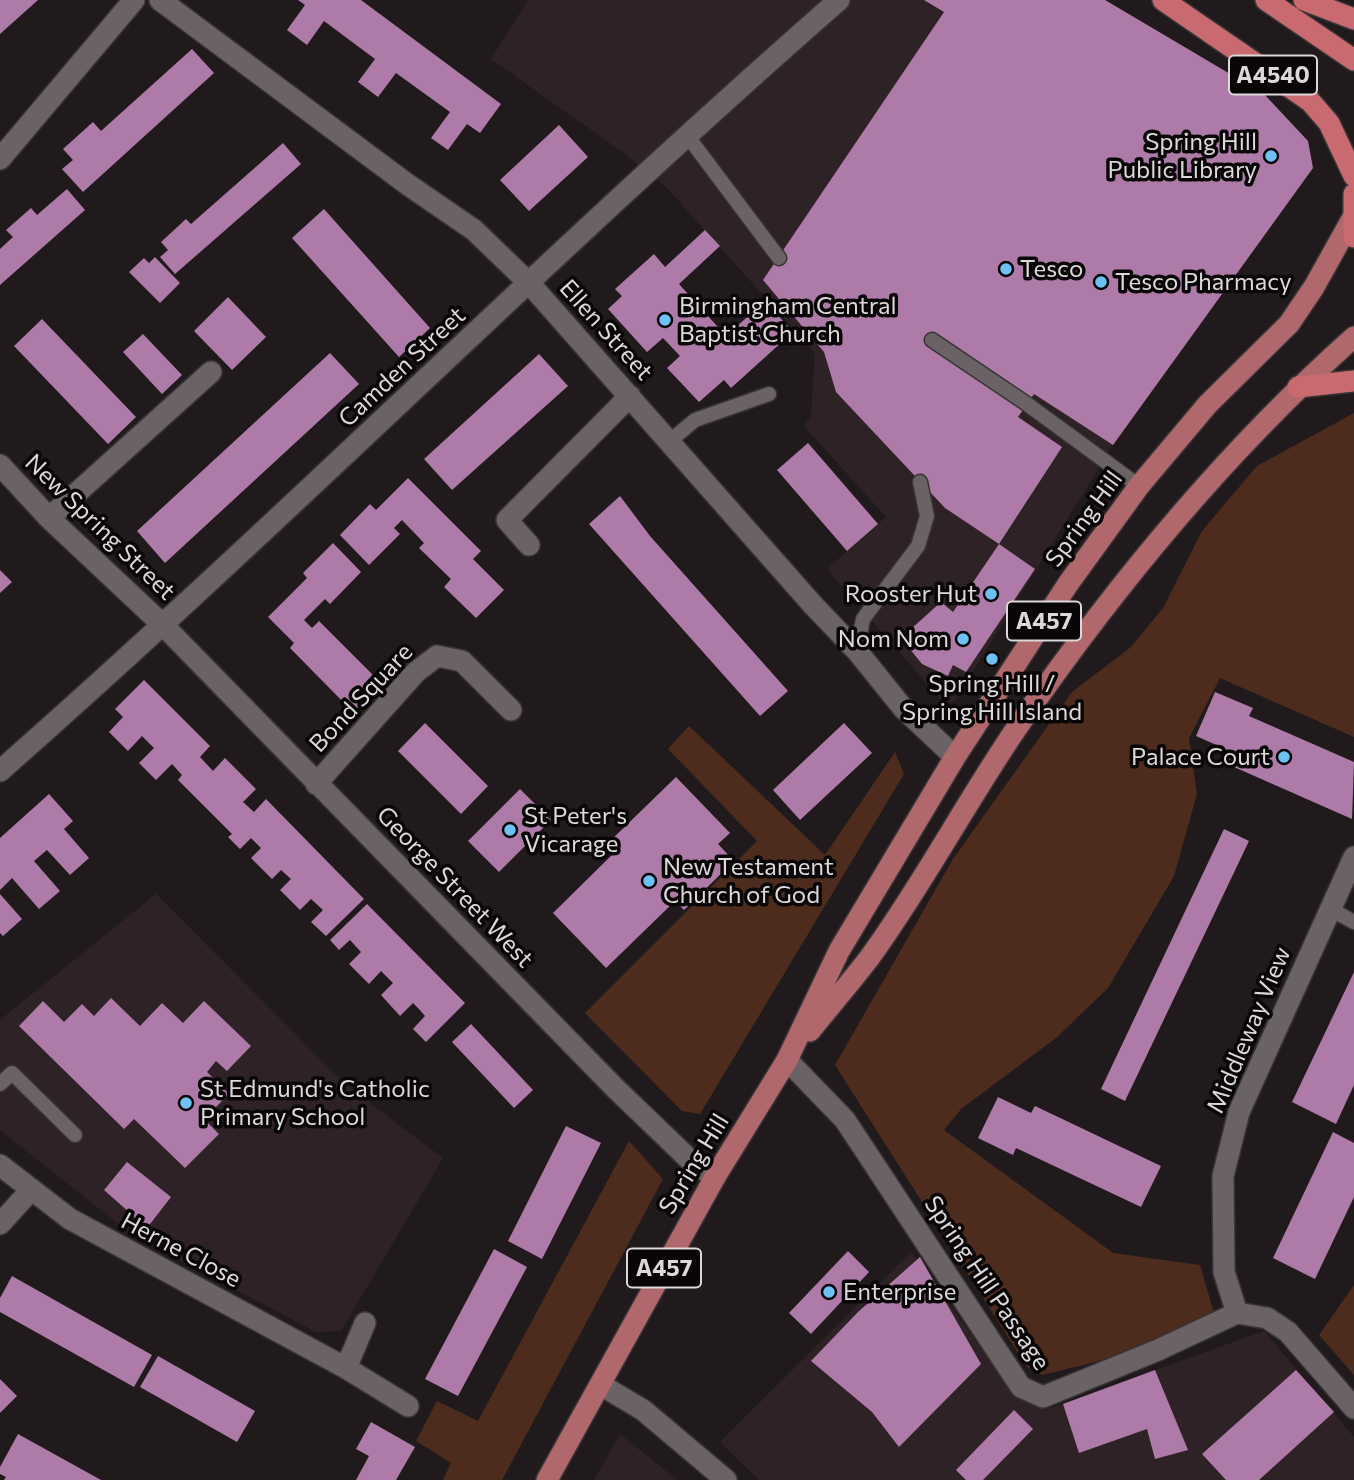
<!DOCTYPE html>
<style>
body{margin:0}
canvas{display:block;background:#211a1d}
</style>
<canvas width="1354" height="1480"></canvas>
<script>
const ctx = document.querySelector('canvas').getContext('2d');
ctx.lineJoin = 'round';
function fillPath(path, color) { ctx.fillStyle = color; ctx.fill(path, 'evenodd'); }
function strokePath(path, color, width, dash) { ctx.strokeStyle = color; ctx.lineWidth = width; ctx.lineCap = dash ? 'butt' : 'round'; ctx.setLineDash(dash || []); ctx.stroke(path); }
function write(font, color, halo, rows, align = 'center') {
  ctx.font = font + ' Commissioner,sans-serif'; ctx.lineWidth = 7; ctx.setLineDash([]); ctx.textBaseline = 'middle'; ctx.strokeStyle = halo; ctx.fillStyle = color; for (const [text, x, y, turn = 0] of rows) {
    ctx.save(); ctx.translate(x, y); ctx.rotate((+turn || 0) * Math.PI / 180); ctx.textAlign = isNaN(turn) ? turn : align; if (halo) ctx.strokeText(text, 0, 0); ctx.fillText(text, 0, 0); ctx.restore();
  }
}
fillPath(new Path2D(`
 M528,0h577l159,94 20,114 -171,237 -159,257 -12,-1 -115,-132 59,-52 -82,-91 7,-10 4,-63 -147,-164 -40,-33 -137,-97z
 M156,894l190,191 97,73 -102,173 -25,1 -185,-98 -131,-104v-110z
 M911,1252l102,139 32,19 219,-79 90,106v43h-595l-39,-38z
 M620,1434l57,46h-83z`), '#2e2226');
fillPath(new Path2D(`
 M1354,413v324l-134,-59 -31,60 8,56 -23,82 -66,112 -52,50 -95,71 -17,21 169,123 87,12 14,48 -86,41 -86,21 -15,-8 -192,-302 118,-206 119,-167 59,-45 32,-39 39,-77 55,-65z
 M689,726l136,129 70,-103 9,22 -204,340 -18,-3 -97,-98 172,-172 -89,-92z
 M629,1141l34,38 -161,301h-59l8,-17 -35,-22 21,-40 41,20z
 M1354,1285v90l-35,-40z`), '#4d2b1d');
fillPath(new Path2D(`
 M0,0h38l-38,34z
 M298,0h63l140,104 -21,29 -13,-9 -19,26 -17,-12 19,-26 -54,-39 -18,24 -20,-15 17,-23 -51,-38 -17,24 -20,-15 18,-25z
 M924,0h181l159,94 44,47 5,27 -200,277 -79,-51 -16,23 44,30 -63,97 -54,-36 -109,-116 -12,-40 -61,-72 181,-268z
 M192,49l22,24 -131,119 -21,-23 11,-9 -10,-11 30,-27 8,9z
 M559,125l29,32 -59,54 -29,-31z
 M283,143l18,21 -126,110 -15,-17 8,-7 -7,-8 25,-23 5,5z
 M67,189l18,21 -85,75v-36l13,-12 -7,-7 25,-22 6,7z
 M324,209l106,119 -31,29 -107,-119z
 M705,230l15,16 -41,38 47,52 39,-35 28,31 -62,56 -7,-8 -25,22 -32,-34 13,-12 -17,-18 -16,14 -39,-43 14,-13 -7,-7 39,-35 11,13z
 M155,257l25,26 -20,20 -31,-31 15,-14 5,5z
 M228,297l38,40 -34,33 -38,-39z
 M42,319l94,98 -28,27 -94,-98z
 M143,334l39,41 -20,19 -39,-42z
 M330,353l29,31 -194,179 -28,-32z
 M539,354l29,32 -116,104 -28,-31z
 M808,443l70,81 -31,27 -70,-81z
 M408,478l73,73 -8,8 31,31 -28,28 -32,-31 7,-8 -32,-31 5,-5 -22,-23 -8,8 6,6 -31,31 -29,-30 30,-31 6,6z
 M620,496l30,40 138,155 -28,25 -171,-192z
 M333,543l28,29 -31,32 -5,-5 -21,21 8,8 7,-7 63,63 -29,28 -63,-64 4,-5 -26,-26 39,-39 -4,-5z
 M999,544l36,25 -69,103 -13,-7 -5,11 -26,-12 -21,-26 40,-36 12,10z
 M0,570l12,12 -12,11z
 M144,680l66,66 -10,11 13,14 12,-13 31,31 -13,13 11,10 12,-13 98,100 -38,37 -15,-14 12,-12 -12,-11 -11,11 -20,-20 11,-11 -10,-9 -9,9 -21,-21 10,-10 -10,-10 -11,11 -12,-12 4,-3 -54,-54 4,-5 -10,-11 -16,16 -17,-17 15,-15 -12,-12 -14,15 -19,-19 14,-15 -8,-8z
 M1215,692l38,16 -4,8 105,46 -2,57 -127,-56 5,-12 -34,-15z
 M425,723l63,63 -27,28 -63,-63z
 M844,723l28,30 -72,67 -27,-30z
 M676,777l54,56 -12,11 16,17 -50,49 -9,-9 -69,67 -53,-55 62,-61 -8,-8z
 M520,789l31,31 -52,52 -31,-31z
 M49,794l24,27 -9,8 25,29 -19,17 -23,-25 -13,11 26,30 -21,18 -27,-31 -12,12v-52z
 M1224,829l25,12 -124,260 -24,-12z
 M0,894l22,25 -19,17 -3,-3z
 M367,904l98,99 -39,39 -13,-13 12,-13 -6,-7 -6,-6 -13,13 -19,-21 12,-12 -12,-12 -12,13 -20,-20 12,-12 -11,-12 -11,10 -9,-10z
 M1354,972v113l-18,39 -44,-22z
 M111,998l29,28 22,-23 21,20 21,-22 47,45 -24,25 -11,-10 -9,11 22,22 -25,25 15,15 -34,34 -51,-49 -10,10 -105,-103 24,-25 21,21 18,-18 12,12z
 M471,1024l62,66 -19,18 -62,-66z
 M998,1097l33,16 4,-7 126,60 -20,41 -125,-59 -3,7 -35,-17z
 M566,1126l35,17 -59,116 -34,-18z
 M1333,1132l21,11v54l-39,82 -42,-21z
 M127,1162l44,35 -24,31 -43,-38z
 M494,1249l33,18 -69,129 -33,-17z
 M848,1251l21,21 -58,62 -22,-21z
 M920,1257l61,107 -82,83 -27,-35 -61,-51 47,-49z
 M12,1276l140,79 -18,32 -134,-75v-14z
 M158,1356l97,55 -18,31 -97,-55z
 M1155,1370l33,80 -33,9 -8,-30 -68,24 -16,-49z
 M1296,1370l38,42 -75,68h-33l-24,-26z
 M0,1379l17,17 -17,17z
 M1014,1410l19,19 -50,51h-17l-10,-10z
 M371,1422l44,25 -19,33h-40l13,-24 -13,-7z
 M18,1434l83,46h-97l2,-3 -6,-3v-7z`), '#ae7ba8');
const service = new Path2D(`
 M686,134l93,124
 M932,340l95,64 112,82
 M670,441l25,-21 74,-26
 M857,651l6,-32 55,-73 9,-30 -7,-34
 M1330,909l24,13
 M0,1084l12,-11 63,62`);
const minor = new Path2D(`
 M160,0l247,184 67,46 56,54 283,321 44,46 46,57 52,49
 M0,159l134,-159
 M0,465l49,53 115,108 451,462 77,74 23,15
 M49,518l162,-146
 M529,545l-22,-25 123,-124
 M0,771c285,-251 553,-521 839,-771
 M316,784l100,-112 21,-16 25,5 49,49
 M787,1060l58,60 176,267 22,10 115,-47 79,-37
 M0,1165l70,54 276,149 62,38
 M0,1224l30,-33
 M1237,1313l-13,-41 -1,-96 16,-64 115,-255
 M1237,1313l30,5 21,14 66,76
 M346,1368l19,-45
 M601,1385l42,25 83,70`);
const primary = new Path2D(`
 M810,1031c20,-25 41,-49 60,-74 53,-73 95,-153 146,-228 98,-142 209,-277 338,-392
 M547,1480l168,-303 72,-117 52,-109 116,-194 113,-173 71,-98 69,-82 81,-80 25,-37 39,-70`);
const trunk = new Path2D(`
 M1163,0l147,101 19,22 25,53
 M1266,0l88,60
 M1304,0l50,19
 M1354,194v43
 M1298,387l56,-6`);
strokePath(service, '#383435', 17);
strokePath(minor, '#383435', 24);
strokePath(primary, '#383435', 24);
strokePath(trunk, '#383435', 24);
strokePath(service, '#6a6264', 14);
strokePath(minor, '#6a6264', 21);
strokePath(primary, '#b0686c', 21);
strokePath(trunk, '#c86a6f', 21);
for (const [x, y, r, color] of [
 [1271,156,7,"#6ec2f3"],
 [1006,269,7,"#6ec2f3"],
 [1101,282,7,"#6ec2f3"],
 [665,320,7,"#6ec2f3"],
 [991,594,7,"#6ec2f3"],
 [963,639,7,"#6ec2f3"],
 [992,659,7,"#6ec2f3"],
 [1284,757,7,"#6ec2f3"],
 [510,830,7,"#6ec2f3"],
 [649,881,7,"#6ec2f3"],
 [186,1103,7,"#6ec2f3"],
 [829,1292,7,"#6ec2f3"]
]) { const dot = new Path2D(); dot.arc(x, y, r, 0, 2 * Math.PI); ctx.fillStyle = color; ctx.fill(dot); strokePath(dot, '#090607', 2.5); }
for (const [x, y, w] of [
 [1273,75,88],
 [1044,621,74],
 [664,1268,74]
]) { const box = new Path2D(); box.roundRect(x - w / 2, y - 19.5, w, 39, 5); ctx.fillStyle = '#090607'; ctx.fill(box); strokePath(box, '#ddd8da', 2); }
write('bold 23px', '#ddd8da', null, [
 ["A4540",1273,75],
 ["A457",1044,621],
 ["A457",664,1268]
]);
write('24px', '#ddd8da', '#090607', [
 ["Spring Hill",1257,142,"right"],
 ["Public Library",1257,170,"right"],
 ["Tesco",1020,269],
 ["Tesco Pharmacy",1115,282],
 ["Birmingham Central",679,306],
 ["Baptist Church",679,334],
 ["Rooster Hut",977,594,"right"],
 ["Nom Nom",949,639,"right"],
 ["Spring Hill /",992,684,"center"],
 ["Spring Hill Island",992,712,"center"],
 ["Palace Court",1270,757,"right"],
 ["St Peter's",524,816],
 ["Vicarage",524,844],
 ["New Testament",663,867],
 ["Church of God",663,895],
 ["St Edmund's Catholic",200,1089],
 ["Primary School",200,1117],
 ["Enterprise",843,1292]
], 'left');
write('24px', '#ddd8da', '#090607', [
 ["Ellen Street",606,330,48],
 ["Camden Street",402,367,-43],
 ["Spring Hill",1084,519,-54],
 ["New Spring Street",100,527,44],
 ["Bond Square",361,698,-47],
 ["George Street West",455,887,46],
 ["Middleway View",1249,1030,-67],
 ["Spring Hill",694,1164,-59],
 ["Herne Close",181,1250,28],
 ["Spring Hill Passage",987,1283,56]
]);
</script>
